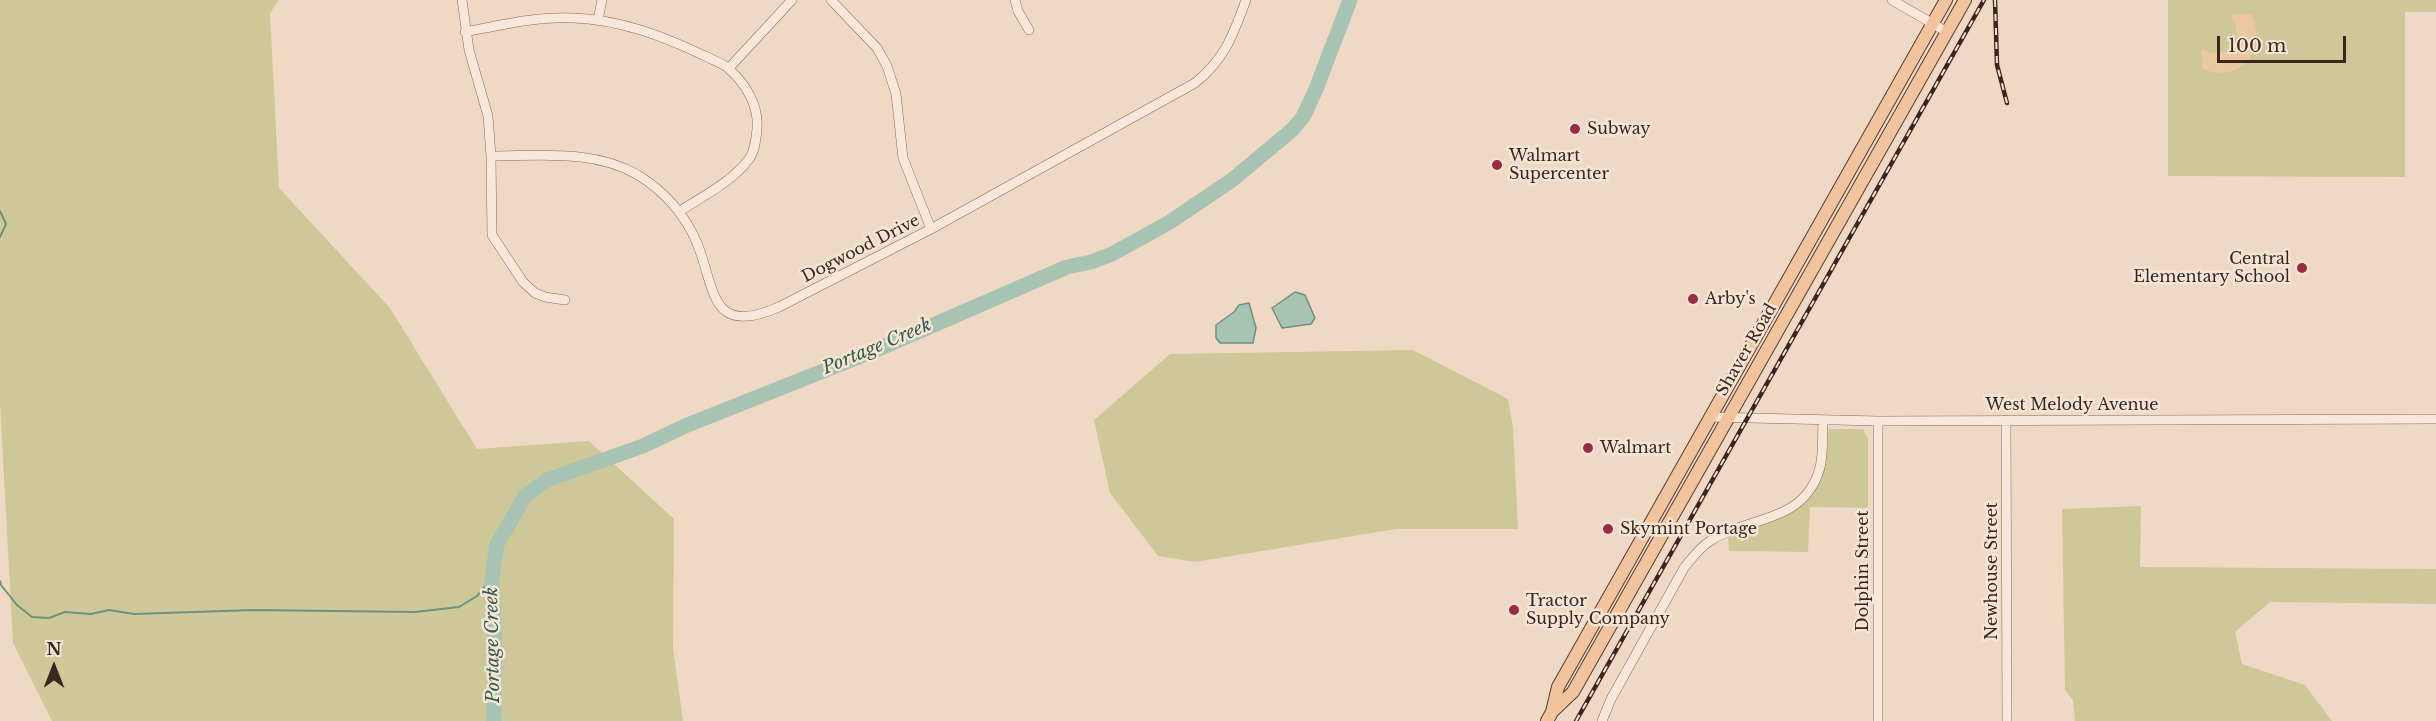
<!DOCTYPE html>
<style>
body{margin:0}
#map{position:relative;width:2436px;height:721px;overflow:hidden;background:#efd9c5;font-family:"Libre Baskerville",serif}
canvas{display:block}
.north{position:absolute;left:24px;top:637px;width:60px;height:60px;-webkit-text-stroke:4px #f6e5d5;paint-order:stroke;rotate:0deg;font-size:16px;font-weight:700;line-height:24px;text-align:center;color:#3b261f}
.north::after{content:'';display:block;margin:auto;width:21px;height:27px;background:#3b261f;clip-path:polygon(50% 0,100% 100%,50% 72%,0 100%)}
.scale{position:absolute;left:2217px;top:36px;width:129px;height:27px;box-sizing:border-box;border:3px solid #3b261f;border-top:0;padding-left:8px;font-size:18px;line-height:21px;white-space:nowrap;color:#3b261f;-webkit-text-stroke:4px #f6e5d5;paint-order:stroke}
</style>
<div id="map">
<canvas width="2436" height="721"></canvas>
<div class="north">N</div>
<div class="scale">100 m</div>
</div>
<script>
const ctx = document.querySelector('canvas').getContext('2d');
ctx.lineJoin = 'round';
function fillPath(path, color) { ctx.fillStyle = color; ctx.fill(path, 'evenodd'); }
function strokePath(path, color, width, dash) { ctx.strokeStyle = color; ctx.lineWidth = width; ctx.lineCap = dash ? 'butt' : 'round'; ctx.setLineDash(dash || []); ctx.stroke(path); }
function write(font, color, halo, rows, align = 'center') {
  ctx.font = font + ' "Libre Baskerville",serif'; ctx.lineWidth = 5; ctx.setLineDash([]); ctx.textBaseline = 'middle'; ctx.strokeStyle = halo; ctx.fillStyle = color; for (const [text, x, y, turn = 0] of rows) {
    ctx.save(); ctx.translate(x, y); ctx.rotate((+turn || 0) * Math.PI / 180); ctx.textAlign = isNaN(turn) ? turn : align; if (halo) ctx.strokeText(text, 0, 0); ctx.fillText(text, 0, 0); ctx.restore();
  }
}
fillPath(new Path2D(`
 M0,0h279l-9,13 9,175 111,120 87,141 112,-8 85,78 -1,129 10,73h-631l-39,-78 -13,-240z
 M2168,0h268v12h-31v165l-237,-1z
 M1413,350l95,49 5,28 5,102h-122l-201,33 -37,-6 -48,-63 -16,-73 76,-66z
 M1829,429h34l5,10v69l-58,-1 -2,45 -79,-1 -1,-13c43,-17 85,-25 98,-77 2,-10 1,-22 3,-32z
 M2141,506l-1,61 296,2v35l-166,-2 -35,30 7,32 63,21 27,36h-257l-2,-21 -8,-10 -3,-181z`), '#cec899');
fillPath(new Path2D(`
 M2251,14c17,34 -10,71 -48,55l-2,-21 10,5 22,-1 4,-5 -1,-23 -6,-9z`), '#ebc7a2');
const water = new Path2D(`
 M1295,292l10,3 10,23 -4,6 -29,4 -10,-20z
 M1249,303l7,25 -3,15h-33l-4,-5v-13l18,-13 5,-7z`);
fillPath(water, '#a7c3b4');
strokePath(water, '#6d9180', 1.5);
strokePath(new Path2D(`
 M0,211l6,13 -6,13
 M0,581l1,4 16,20 15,12 17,1 16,-6 26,2 18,-4 25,4 120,-4 161,2 44,-5 18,-11 15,-18`), '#6d9180', 2);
strokePath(new Path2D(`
 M494,721l1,-70 -3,-73 5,-34 29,-49 21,-15 96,-34 42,-20 191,-76 191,-83 24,-5 21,-8 58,-32 62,-42 60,-50 11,-13 13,-28 34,-89`), '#a7c3b4', 15);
const minor = new Path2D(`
 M462,0l7,50 19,66 3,40 1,79 31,47 12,11 10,4 20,3
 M831,0l46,48 10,18 9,28 7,64 28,71
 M1015,0l3,11 11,19
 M1892,0l55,32
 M598,20l4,-20
 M465,32c36,-7 73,-16 109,-14 47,2 89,18 131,38 7,4 18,7 24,13 17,15 30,37 28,60 -1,10 -2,22 -8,30 -17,23 -46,37 -69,52
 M729,68l63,-68
 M491,156c50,0 102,-7 147,19 26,16 47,40 59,68 19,48 13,94 82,64l152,-78 264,-146c30,-24 38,-48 51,-83
 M1709,417l169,4 558,-2
 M2006,420l1,301
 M1602,721l9,-22 73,-131c8,-10 15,-20 26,-27 38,-25 92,-17 109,-70 5,-15 3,-34 4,-50
 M1878,721v-300`);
const major = new Path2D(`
 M1552,712l6,-25 388,-687
 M1547,721l5,-9 21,-20 392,-692`);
strokePath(minor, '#8b695b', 10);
strokePath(major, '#59392f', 14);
strokePath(minor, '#f9e8d9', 9);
strokePath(major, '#f2c49d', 12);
const rail = new Path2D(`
 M1995,0l2,65 10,38
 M1576,721l408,-721`);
strokePath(rail, '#3b261f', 4.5);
strokePath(rail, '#f6e5d5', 2, [7]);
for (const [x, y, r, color] of [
 [1575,129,6,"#9b2a45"],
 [1497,165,6,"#9b2a45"],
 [2302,268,6,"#9b2a45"],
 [1693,299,6,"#9b2a45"],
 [1588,448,6,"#9b2a45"],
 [1608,529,6,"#9b2a45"],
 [1514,610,6,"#9b2a45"]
]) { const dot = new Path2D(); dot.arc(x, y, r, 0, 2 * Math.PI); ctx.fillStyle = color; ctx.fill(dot); strokePath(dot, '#f6e5d5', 2); }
write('16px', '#3b261f', '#f6e5d5', [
 ["Subway",1587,129],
 ["Walmart",1509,156],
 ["Supercenter",1509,174],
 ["Central",2290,259,"right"],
 ["Elementary School",2290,277,"right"],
 ["Arby's",1705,299],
 ["Walmart",1600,448],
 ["Skymint Portage",1620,529],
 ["Tractor",1526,601],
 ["Supply Company",1526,619]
], 'left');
write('16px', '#3b261f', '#f6e5d5', [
 ["Dogwood Drive",861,249,-27],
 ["Shaver Road",1747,350,-60],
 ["West Melody Avenue",2072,405],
 ["Dolphin Street",1863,571,-90],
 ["Newhouse Street",1992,571,-90]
]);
write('italic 18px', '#2e5b4d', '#f6e5d5', [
 ["Portage Creek",877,347,-23],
 ["Portage Creek",493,645,-91]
]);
</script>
